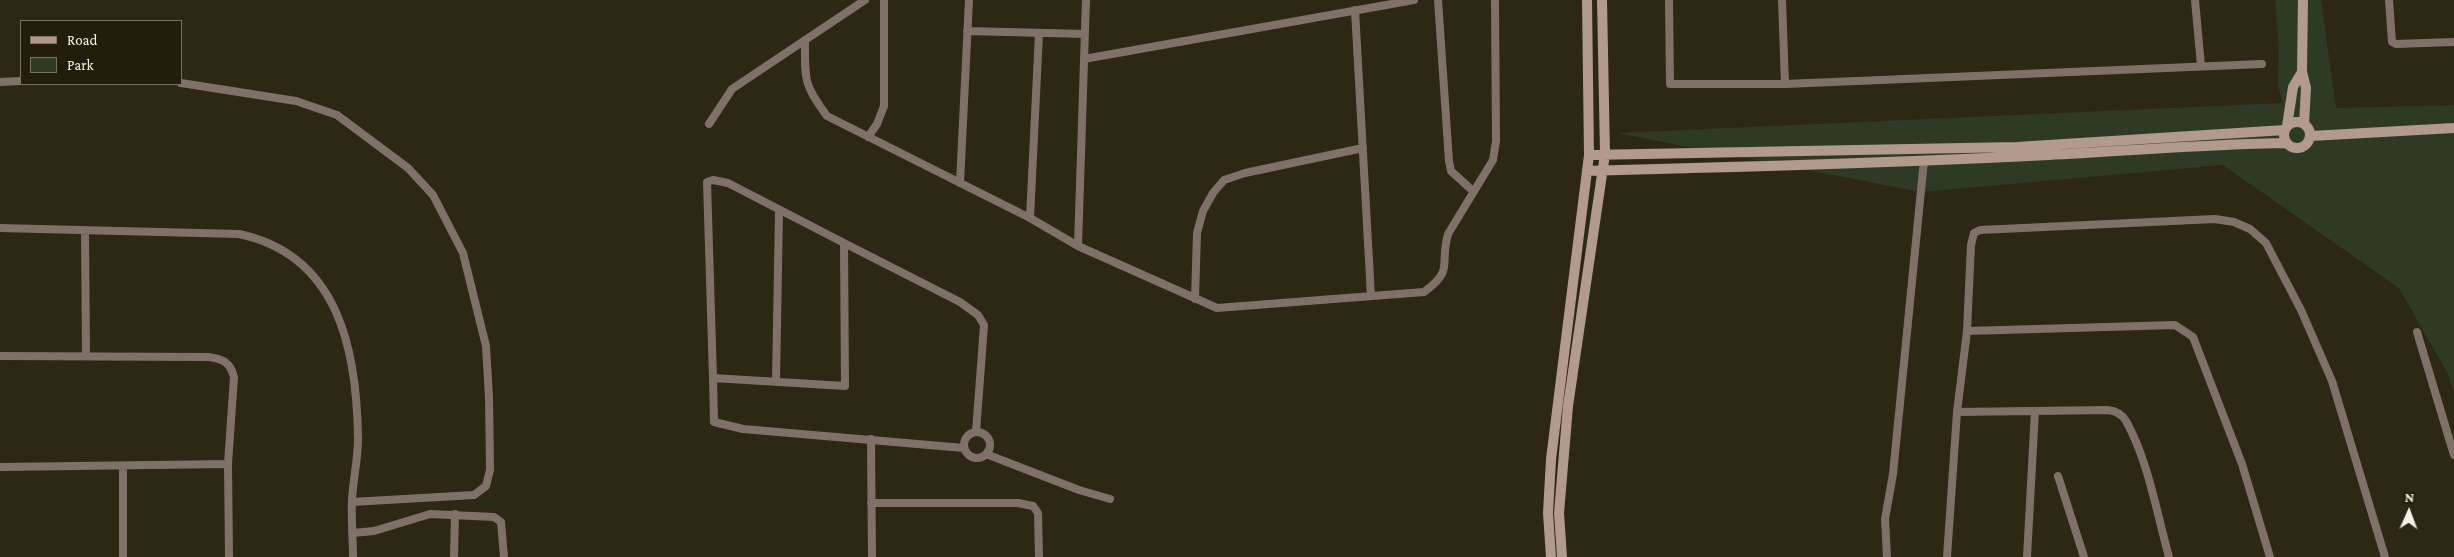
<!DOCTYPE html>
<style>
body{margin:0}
#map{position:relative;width:2454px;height:557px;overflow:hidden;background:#2d2814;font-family:"Crimson Pro",serif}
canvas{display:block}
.legend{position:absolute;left:20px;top:20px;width:162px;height:65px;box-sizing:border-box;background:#231e0b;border:1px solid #777262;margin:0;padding:6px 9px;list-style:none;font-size:15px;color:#f5f1e5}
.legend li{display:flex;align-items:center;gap:10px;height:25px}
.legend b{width:25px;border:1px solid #777262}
.north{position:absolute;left:2384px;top:487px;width:50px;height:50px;-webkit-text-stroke:4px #231e0b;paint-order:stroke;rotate:2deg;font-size:14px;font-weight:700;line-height:20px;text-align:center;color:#f5f1e5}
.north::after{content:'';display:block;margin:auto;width:18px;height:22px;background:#f5f1e5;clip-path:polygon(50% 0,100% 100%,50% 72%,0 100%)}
</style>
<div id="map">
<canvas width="2454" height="557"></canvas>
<ul class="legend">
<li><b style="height:6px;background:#b29a8c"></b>Road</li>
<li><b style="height:14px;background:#2f3a25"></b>Park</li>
</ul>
<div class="north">N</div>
</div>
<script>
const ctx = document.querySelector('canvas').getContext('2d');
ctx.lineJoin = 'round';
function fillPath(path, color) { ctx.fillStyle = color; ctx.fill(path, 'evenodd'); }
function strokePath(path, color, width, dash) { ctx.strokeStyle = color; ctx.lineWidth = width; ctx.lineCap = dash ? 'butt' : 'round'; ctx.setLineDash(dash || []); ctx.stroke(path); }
fillPath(new Path2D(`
 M2275,0h46l15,108 118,-3v288l-6,-19 -49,-86 -176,-123 -302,27 -304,-59 666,-30 -5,-17 1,-37z`), '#2f3a25');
strokePath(new Path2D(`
 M1438,0l11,161 2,10 22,20
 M1669,0l1,84h115l477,-20
 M1782,0l3,84
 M2195,0l6,66
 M2389,0l3,42 4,2 58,-2
 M1355,10l16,286
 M967,31l118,3
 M805,40c0,39 -2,44 22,76l203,102 48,28 8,-246
 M1084,59l330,-59
 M0,82l21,-1
 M181,83l115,18 41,14 71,53 25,27 30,58 23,93 3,51 1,73 -4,16 -12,9 -122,7
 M709,124l23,-35 133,-89
 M868,137l9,-13 7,-18v-106
 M713,180l15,3 116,60 1,143 -132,-8 -6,-196z
 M960,183l9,-183
 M1030,218l9,-185
 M0,228l239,6c100,21 118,117 119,205 0,20 -5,41 -6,61 -1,19 1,38 1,57
 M85,231l1,125
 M844,243l116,59 18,13 6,10 -8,107
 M1078,246l139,62 207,-16c31,-23 15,-26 24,-58l45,-74 3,-19 -1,-141
 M1195,299l2,-66 6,-22 10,-18 11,-13 21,-7 118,-25
 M1967,331l208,-6 18,12 49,127 28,93
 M2417,332l37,123
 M0,356l208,1c15,2 22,5 26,20l-6,87 1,93
 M713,378l1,44 29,7 221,19
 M776,382l3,-171
 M1957,412l151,-2c8,1 14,4 18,11 22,39 31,93 43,136
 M964 445a13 13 0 1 1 26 0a13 13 0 1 1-26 0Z
 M871,439l1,118
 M986,454l93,36 31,9
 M123,466v91
 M0,467l228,-3
 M2058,476l26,81
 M871,503h147l15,3 5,7 1,44
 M353,533l21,-2 56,-17 64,3 7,5 3,35
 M454,557l1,-43
 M1887,557l-2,-38 8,-45 31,-314
 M1947,557l10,-145 10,-81 4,-86 3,-12 6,-3 235,-11 19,3 16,7 16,14 35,67 31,71 53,176
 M2027,557l8,-146`), '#807168', 8);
strokePath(new Path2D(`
 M2303,0l-1,72 4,16 -2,36
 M2284 135a13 13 0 1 1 26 0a13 13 0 1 1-26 0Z
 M2287,126l6,-39 9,-15
 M2311,136l143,-8
 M1589,155l428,-8 268,-17
 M1587,171c153,-4 308,-8 461,-16 80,-4 158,-11 238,-12
 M1551,557l-3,-44 3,-54 38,-304 -2,-155
 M1562,557l-3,-44 9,-107 37,-252 -3,-154`), '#b29a8c', 10);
</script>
